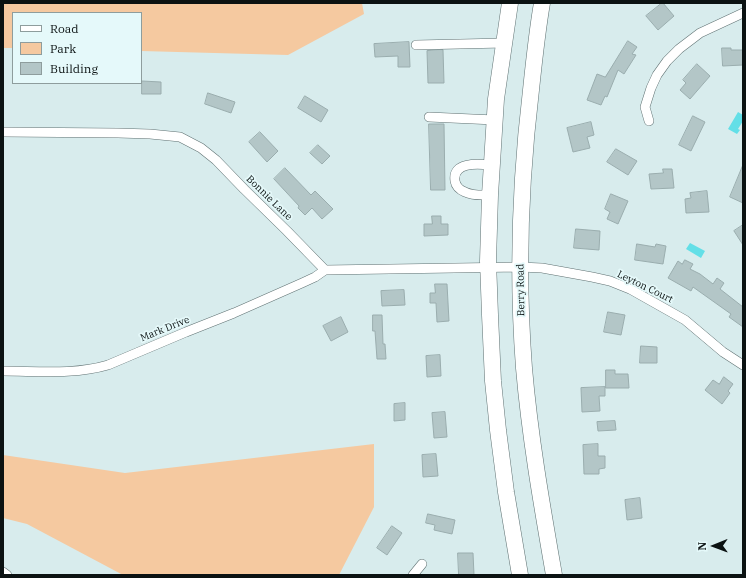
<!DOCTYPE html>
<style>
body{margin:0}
#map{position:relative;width:746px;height:578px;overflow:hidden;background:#d8eced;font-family:"IBM Plex Serif",serif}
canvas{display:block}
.frame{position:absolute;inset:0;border:4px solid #0b1212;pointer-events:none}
.legend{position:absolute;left:12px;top:12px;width:130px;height:72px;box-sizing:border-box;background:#e5f9fa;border:1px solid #8e9d9d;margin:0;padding:5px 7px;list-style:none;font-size:12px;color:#0b1212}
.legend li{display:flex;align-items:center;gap:8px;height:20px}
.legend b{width:20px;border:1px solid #8e9d9d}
.north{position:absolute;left:694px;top:526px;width:40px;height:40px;-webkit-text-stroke:3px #e5f9fa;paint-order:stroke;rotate:269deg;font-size:11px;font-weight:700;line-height:16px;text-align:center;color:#0b1212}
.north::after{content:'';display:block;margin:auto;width:14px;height:18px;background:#0b1212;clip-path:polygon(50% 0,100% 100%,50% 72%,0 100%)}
</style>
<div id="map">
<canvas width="746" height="578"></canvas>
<div class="frame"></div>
<ul class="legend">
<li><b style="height:5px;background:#fff"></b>Road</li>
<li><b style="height:11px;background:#f5c9a0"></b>Park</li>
<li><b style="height:11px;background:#b3c6c7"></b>Building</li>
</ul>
<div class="north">N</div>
</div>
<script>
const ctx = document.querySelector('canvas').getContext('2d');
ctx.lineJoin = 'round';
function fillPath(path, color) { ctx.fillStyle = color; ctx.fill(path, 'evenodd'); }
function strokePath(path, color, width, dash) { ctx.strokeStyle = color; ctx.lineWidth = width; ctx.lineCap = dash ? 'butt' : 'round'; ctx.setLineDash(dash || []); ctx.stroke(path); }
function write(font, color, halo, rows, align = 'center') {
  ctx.font = font + ' "IBM Plex Serif",serif'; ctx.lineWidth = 3.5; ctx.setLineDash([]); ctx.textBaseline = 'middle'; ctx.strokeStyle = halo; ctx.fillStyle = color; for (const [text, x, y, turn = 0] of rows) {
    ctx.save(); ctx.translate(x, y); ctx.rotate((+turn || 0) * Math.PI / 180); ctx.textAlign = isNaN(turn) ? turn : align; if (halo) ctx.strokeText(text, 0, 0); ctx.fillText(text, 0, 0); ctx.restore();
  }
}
fillPath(new Path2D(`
 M3,3h359l2,11 -76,41 -147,-4v-38h-128v35h-10z
 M374,444v63l-35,68h-216l-96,-51 -24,-6v-63l122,18z`), '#f5c9a0');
fillPath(new Path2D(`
 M738,112l5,3v6l-5,8 2,1 -3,4 -9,-5z
 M690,243l15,8 -4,7 -15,-9z`), '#63dfe7');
const building = new Path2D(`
 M662,3h1l11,13 -16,14 -12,-14z
 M628,41l9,6 -5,7 4,1 -12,19 -6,-4 -11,27 -2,-1 -4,9 -14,-5 10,-26 8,3z
 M409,42l1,25h-12v-11l-23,1 -1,-13z
 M722,48h9v2h12v15l-20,1z
 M443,50l1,33h-16l-1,-32z
 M697,64l13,12 -20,23 -10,-9 6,-7 -3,-3z
 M142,81l19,1v12h-19z
 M208,93l27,9 -4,11 -26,-9z
 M305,96l23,14 -7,12 -23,-14z
 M693,116l12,6 -14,29 -12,-6z
 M591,122l3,13 -7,2 3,11 -17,4 -6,-24z
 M429,124h15l1,66h-14z
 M260,132l18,19 -11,11 -18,-20z
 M318,145l12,11 -8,8 -12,-11z
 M616,149l21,12 -9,14 -21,-13z
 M743,165v38l-13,-6z
 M285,168l26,27 4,-4 18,18 -11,10 -10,-11 -7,7 -7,-7 1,-2 -25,-27z
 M663,169h9l2,19 -23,1 -2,-15 14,-1z
 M707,191l2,21 -23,1 -1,-14 6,-1 -1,-5z
 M611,194l17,7 -10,23 -11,-5 3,-7 -5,-3z
 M432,216h9v8h7v11l-24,1v-12h8z
 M743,225v20l-9,-14z
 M576,229l24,2 -1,19 -25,-2z
 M637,244l18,3 1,-3 10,2 -3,18 -28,-4z
 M685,260l8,4 -3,5 10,5 13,10 4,-6 7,5 -4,6 23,18v20l-14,-10 2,-3 -38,-27 -2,4 -23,-13 10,-17 4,3z
 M435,284h12l2,37 -12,1 -1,-19h-6v-10h5z
 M404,290l1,15 -23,1 -1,-15z
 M608,312l17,3 -4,20 -17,-3z
 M373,315h9l1,29h2l1,15h-9l-2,-28h-2z
 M341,317l7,15 -17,9 -8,-15z
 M641,346l16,1v16h-17z
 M440,355l1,21 -14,1 -1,-21z
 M606,370h9v4h13l1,14h-23z
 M724,377l9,7 -5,7 2,2 -8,11 -17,-14 8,-10 6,4z
 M605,387v9h-6l1,15 -18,1 -1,-24z
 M405,403v17l-11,1v-17z
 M445,412l2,25 -13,1 -2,-25z
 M615,421l1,9 -18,1 -1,-9z
 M598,444v12h7v12l-6,1v5h-15l-1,-29z
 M436,454l2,22 -15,1 -1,-22z
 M640,498l2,20 -15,2 -2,-20z
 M428,514l27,6 -3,14 -18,-4 1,-5 -9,-2z
 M392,526l10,7 -15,22 -10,-7z
 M458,553h15l1,22h-15z`);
fillPath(building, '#b3c6c7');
strokePath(building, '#9aadae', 1);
const street = new Path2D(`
 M416,45l88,-2
 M429,117l66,3
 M649,121l-4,-14 6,-19 6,-13 10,-14 12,-12 21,-16 43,-20
 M3,132l115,1 32,1 30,3 21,11 15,12 28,29 43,42 38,39 195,-3 22,1 50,9 18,4 20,8 55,31 38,32 20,13
 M490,195c-8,0 -17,1 -25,-3 -5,-2 -9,-5 -10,-11 -3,-20 24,-17 36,-16
 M3,371c35,0 71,4 105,-6l78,-33 48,-19 68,-30 13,-6 10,-7
 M3,572l4,3
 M413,575l9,-11`);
const highway = new Path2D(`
 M510,3l-14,96 -6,96 -2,66 2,54 3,66 5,49 8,62 14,83
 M542,3c-5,29 -8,58 -11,87 -11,92 -14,186 -7,278 6,70 18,138 30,207`);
strokePath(street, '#5f7172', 10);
strokePath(highway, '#5f7172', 17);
strokePath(street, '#fff', 9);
strokePath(highway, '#fff', 16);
write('10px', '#0b1212', '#e5f9fa', [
 ["Bonnie Lane",269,198,44],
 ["Leyton Court",645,287,26],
 ["Berry Road",521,290,-91],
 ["Mark Drive",165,329,-22]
]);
</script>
